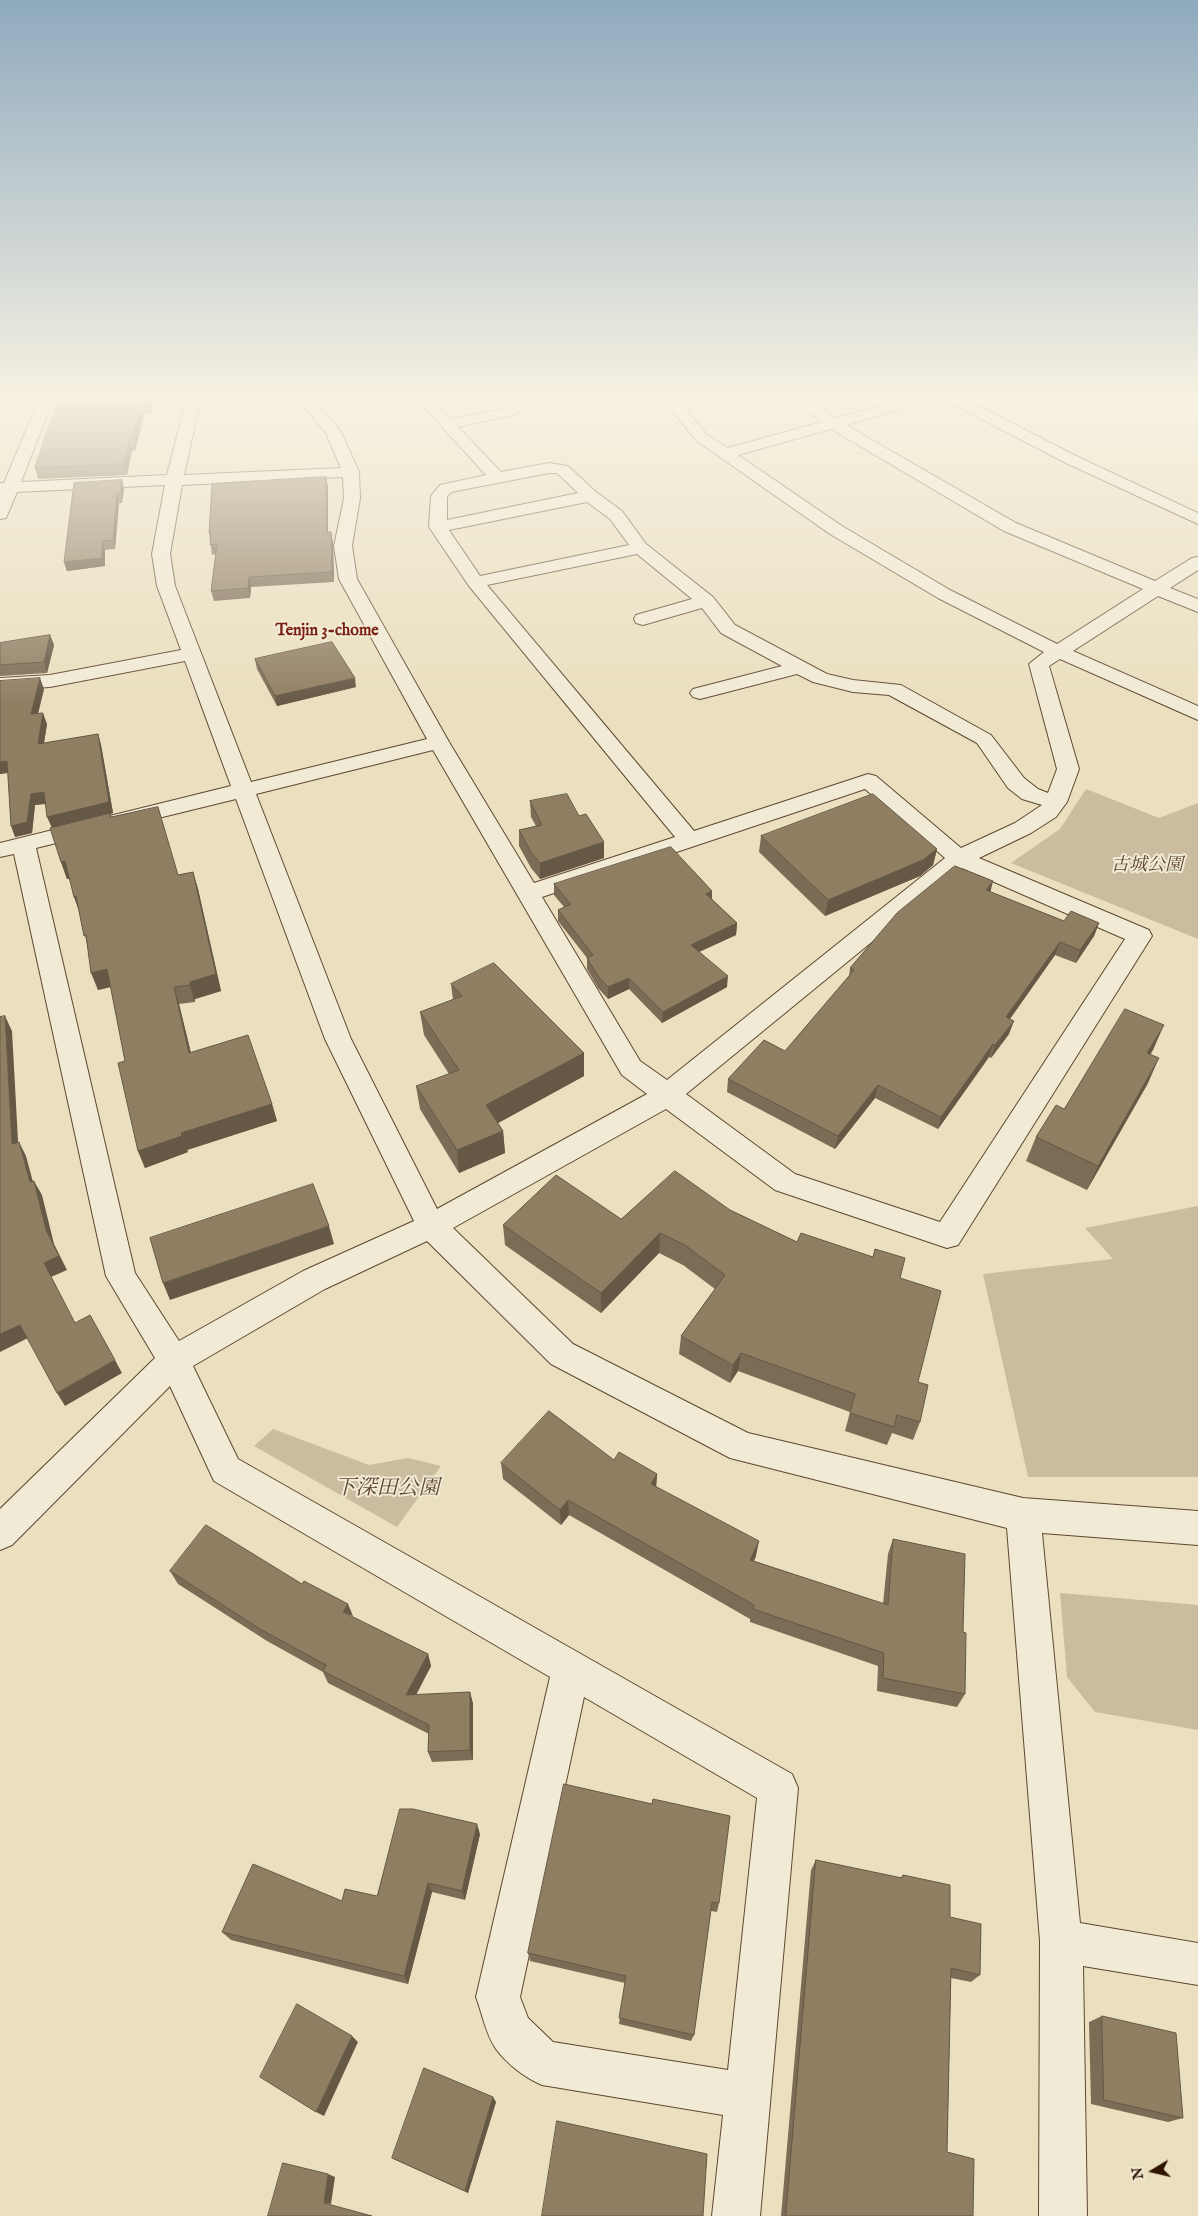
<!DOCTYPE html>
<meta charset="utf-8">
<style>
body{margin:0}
#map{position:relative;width:1198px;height:2216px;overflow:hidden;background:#eadfbf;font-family:"IM FELL English",serif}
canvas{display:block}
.north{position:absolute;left:1128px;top:2146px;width:50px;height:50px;-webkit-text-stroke:4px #f1ead5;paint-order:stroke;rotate:261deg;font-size:14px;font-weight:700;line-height:20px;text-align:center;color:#2f1400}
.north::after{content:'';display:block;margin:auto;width:18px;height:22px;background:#2f1400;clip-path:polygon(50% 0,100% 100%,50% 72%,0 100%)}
</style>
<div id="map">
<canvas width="1198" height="2216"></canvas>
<div class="north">N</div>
</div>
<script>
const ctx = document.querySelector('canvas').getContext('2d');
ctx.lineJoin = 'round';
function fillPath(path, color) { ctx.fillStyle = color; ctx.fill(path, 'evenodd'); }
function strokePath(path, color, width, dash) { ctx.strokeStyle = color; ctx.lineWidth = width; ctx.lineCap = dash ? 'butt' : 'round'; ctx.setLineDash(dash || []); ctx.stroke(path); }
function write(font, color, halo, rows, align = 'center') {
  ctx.font = font + ' "IM FELL English","Noto Serif JP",serif'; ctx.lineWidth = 4; ctx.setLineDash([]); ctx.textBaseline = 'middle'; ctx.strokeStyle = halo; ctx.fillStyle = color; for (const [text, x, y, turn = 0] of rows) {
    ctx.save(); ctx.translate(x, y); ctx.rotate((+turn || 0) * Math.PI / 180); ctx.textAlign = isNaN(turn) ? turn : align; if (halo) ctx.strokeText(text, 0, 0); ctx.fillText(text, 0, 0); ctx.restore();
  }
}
fillPath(new Path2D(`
 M1086,789l73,29 39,-15v136l-187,-76 49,-34z
 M1198,1206v271h-170l-45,-203 130,-15 -28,-31z
 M273,1429l96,36 39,-7 33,8 -44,61 -143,-81z
 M1060,1593l138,12v125l-103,-18 -28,-35z`), '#cabc9f');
const minor = new Path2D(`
 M40,397h14l-33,85 146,-7 20,-78h14l-17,78 157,-7 -15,-35 -22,-27 -2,-9h14l2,8 23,27 18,40 1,26 -8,48 5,33 92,163 85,141 141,-46 -206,-251 -40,-59 2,-31 9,-11 46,-10 -71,-78h15l21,22 57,-11 1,-2 -8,-9h15l8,8 -6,9 -60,13 43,45 48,-9 19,3 28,26 26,19 24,33 67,53 22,28 92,49 26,6 48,5 90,50 33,43 14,11 10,4 9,-24 -28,-105 15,-12 -106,-54 -108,-64 -133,-93 -36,-44h15l31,38 21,13 93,-26 -31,-25h16l30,21 76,-21h22l-2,3 -86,25 170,98 139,58 37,-23 6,-1v13l-28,18 28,11v13l-40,-16 -85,55 125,55v14l-138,-61 -11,7 30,103 -12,33 -11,15 -25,16 -52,25 170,72 3,6 -194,309 -11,3 -172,-58 -109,-81 -213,119 120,116 175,89 275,65 175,13v34l-156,-12 38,390 118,20v42l-115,-19 4,250h-48l1,-275 -33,-413 -277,-70 -179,-94 -124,-123 -102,48 -132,77 45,93 554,315 6,14 -38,428h-48l11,-101 -181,-30c-17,-7 -35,-21 -46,-36 -10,-14 -14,-36 -20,-52l74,-320 -336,-196 -44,-95 -158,159 -12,5v-41l155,-151 -49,-82 -92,-422 -14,3v-14l231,-57 -46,-125 -135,26 -50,3v-12l50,-3 131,-25 -24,-64 -5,-32 13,-69 -148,7 -11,26 -6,1v-36h4zM831,429l173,102 139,58 -86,55 -107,-54 -108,-64 -104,-71zM549,473h8l21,20 -131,27v-23l4,-5zM343,477l1,21 -10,48 5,33 88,160 -176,43 -76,-196 -5,-32 12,-69zM587,502l23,17 19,26 -149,31 -31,-46zM637,554l55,45 -56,16 -2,4 2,4 7,2 59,-17 19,25 61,33 -89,23 -3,4 3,4 7,2 97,-25 16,8 40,10 36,3 88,48 31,45 14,11 20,6 -27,18 -54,25 -85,-72 -8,-2 -174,57 -207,-246zM433,750l189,325 25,19 -210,115 -86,-170 -95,-245zM865,789l80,69 -278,222 -27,-19 -98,-164zM236,799l89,240 89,182 -111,50 -124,70 -44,-68 -99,-425zM962,868l163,71 -185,283 -145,-48 -109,-80zM584,1697l173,101 -29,272 -175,-28 -25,-24 -8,-21z
 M943,397h18l117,60 120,56v11l-132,-61 -121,-63z`);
strokePath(minor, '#5e4730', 2);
fillPath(minor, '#f1ead5');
fillPath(new Path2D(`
 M154,397l-3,17 -7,1 -9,36h-3l-5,24 -89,4 -3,-11z
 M326,477l2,10v45l5,10 1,40 -83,5 -1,11 -36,3 -3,-10 5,-37 -4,1 -3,-22z
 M122,480l2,9 -2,14h-3l-4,46 -10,1v16l-38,5 -3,-9z
 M50,635l4,10 -7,28 -47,3v-33z
 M255,659l101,28 -79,19 -20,-37z
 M44,689l-6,25 9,10 -3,19 54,-9 3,11 12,68 -3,1 1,3 67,58 15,-3 5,17 23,102 -26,8v3l-16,2 12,49 81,51 5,17 -90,29 1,2 -43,16 -7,-17 -13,-90 -14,-74 -13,3 -19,-80 -5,-13 -4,-18h-3l-6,-17 -15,-58 -11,1 -3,28 -17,4 -7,-64 -8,1z
 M530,801l49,15 25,42 -64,21 -9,-11 -12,-22v-16l17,-4 -5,-9z
 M761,836l176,13 -4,16 -13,11 -95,40 -66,-64z
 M554,884l158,7v8l25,24 -1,12 -37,17 28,35 -65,36 -33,-34 -21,10 -10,-11 -11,-19v-11l-29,-37v-11l6,-3 -10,-12z
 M990,892l74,29 35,2 -5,13 -18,27 -21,-8 -45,64 -1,15 -18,24 -2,-1 -51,72 -63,-31 -40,51 -108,-57 1,-13 57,-28 64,-74 1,-9z
 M451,984l133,69v23l-86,47 5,8 2,22 -46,20 -39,-64 -4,-23 33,-12 -25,-39 -4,-23 33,-12z
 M1153,1050l-3,5 -2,28 -61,107 -61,-29 10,-24 28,-28z
 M730,1210l67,32 103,36 18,104 2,40 -7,18 -21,-7 -5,12 -42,-14 5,-19 -112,-41 -8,12 -51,-29 2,-18 34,-47 -32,-24 -24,-12 -58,60 -96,-68 -2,-20 118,-6z
 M614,1460l43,14 -1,13 100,69 -2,5 129,43 5,-50 5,-15 70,93 2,62 -8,13 -80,-16 1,-25 -128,-44v-3l-181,-104 -8,10 -58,-46 -2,-16z
 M170,1571l182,46 76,37 3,12 -15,29 54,-3 3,12v56l-41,2 -4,-10 1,-18 -101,-51 -5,-11 -56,-31 -89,-57z
 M564,1784l155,119 -2,9 -6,-1 -17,124 -3,6 -72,-17 6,-41 -95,-22 -2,-8z
 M480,1834l-15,66 -33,-8 -24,92 -177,-44 -9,-8 120,-31 35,-5z
 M816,1860l84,18 3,-3 47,42 30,58 -9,7 -20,-4 -4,174 26,64h-192l30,-346z
 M1102,2016l81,102 -15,4 -77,-18 -2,-82z
 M496,2102l-28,91 -76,-35z`), '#7c6c55');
fillPath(new Path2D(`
 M149,397h5l-3,17 -3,-10z
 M142,404l2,11 -9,36 -3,-11z
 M129,440l3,11 -5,24 -3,-11z
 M326,477l2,10v55l-1,-10z
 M122,480l2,9 -2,14 -2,-9z
 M117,494l2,9 -4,46 -2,-9z
 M331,532l2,10 1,40 -2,-10z
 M102,541l3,9v16l-38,5 -3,-9z
 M249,577l2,10 -1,11 -2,-10z
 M50,635l4,10 -7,28 -3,-11z
 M40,678l4,11 -9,36 -4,-11z
 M355,678l1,9 -79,19 -2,-10z
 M43,713l4,11 -5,31 -4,-11z
 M98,734l3,11 12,68 -3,1 5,16 -63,-2 -5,-11z
 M7,761l4,11 -11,2v-12z
 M44,792l5,11 -14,2 -3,28 -17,4 -4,-11 20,-32z
 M604,842v16l-64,21v-16z
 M937,849l-4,16 -13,11 -95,40 3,-16z
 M65,861l7,17 -5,1 -6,-17z
 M193,872l5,17 23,102 -26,8v3l-5,-17z
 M993,881l-3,13 -4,-4z
 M712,891l-1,11 -5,-8z
 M76,896l4,18 -6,-17z
 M737,923l-1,12 -46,21 1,-11z
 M1099,923l-5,13 -18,27 4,-13z
 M1060,942l-5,13 -53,75 4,-13z
 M107,969l7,17 -16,4 -7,-17z
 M728,976l-1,11 -65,36 1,-11z
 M629,978v11l-21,10v-12z
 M174,987l5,17 16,66 -6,-17z
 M5,1016l7,15 7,128 -7,-15z
 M1014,1021l-5,13 -18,24 4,-13z
 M1164,1025l-11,25 -17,28 11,-25z
 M993,1044l-4,13 -51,72 3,-12z
 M584,1053v23l-95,52 -3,-23z
 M1159,1058l-11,25 -61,107 11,-24z
 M878,1085l-3,13 -40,51 3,-13z
 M272,1104l5,17 -90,29 1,2 -43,16 -7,-17 43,-18z
 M503,1131l2,22 -46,20 -2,-23z
 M19,1142l7,14 11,41 -7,-15z
 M34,1181l8,14 12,49 13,26 -16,7 -7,-14 2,-33z
 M329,1226l5,18 -164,56 -7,-17z
 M660,1233l-1,20 -58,60v-20z
 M20,1325l8,13 -28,14v-18z
 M741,1353l-3,18 -8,12 3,-18z
 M115,1360l7,13 -57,33 -8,-13z
 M657,1474l-1,15 -5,-5z
 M568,1500l1,15 -8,10 -1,-15z
 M759,1541l-3,15 -9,18 3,-14z
 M348,1604l5,12 -10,-4z
 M428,1654l3,12 -21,40 -4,-11z
 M470,1692l3,12v56l-3,-10z
 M477,1824l3,10 -15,66 -3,-9z
 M428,1883l4,9 -24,92 -4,-8z
 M352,2036l6,6 -34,74 -8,-4z
 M493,2097l3,5 -28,91 -3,-2z
 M328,2174l7,3 -4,27 -7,-1z`), '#655845');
const building = new Path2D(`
 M59,397h90l-1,7h-6l-10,36h-3l-5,24 -89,4z
 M326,477l1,55h4l1,40 -83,5 -1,11 -37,3 6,-47 -7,1 1,-12h-2l3,-49z
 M122,480l-2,14h-3l-4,46 -11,1v17l-38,4 10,-79z
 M50,635l-6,27 -44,3v-22z
 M332,642l23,36 -80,18 -20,-37z
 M40,678l-9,36 12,-1 -5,31 60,-10 11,68 -62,15 -3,-25 -13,2 -4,28 -16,4 -4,-65 -7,1v-81z
 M567,794l12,22 7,-2 18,28 -64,21 -9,-11 -12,-22 23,-5 -12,-24z
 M873,794l64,55 -14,11 -95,40 -67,-64z
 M158,807l20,68 15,-3 23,102 -26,8v3l-16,2 15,66 59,-18 24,69 -91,29 1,3 -44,15 -20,-88 7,-2 -18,-92 -16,4 -5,-38 -2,1 -8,-40 -2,1 -9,-36 -4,1 -11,-34 60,-15v4z
 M671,847l41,44 -6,3 31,29 -46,22 37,31 -65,36 -34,-34 -21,9 -10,-11 -11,-18 6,-3 -35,-45 13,-6 -17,-20z
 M955,866l38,15 -7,9 78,31 7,-10 28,12 -19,27 -20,-8 -54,75 8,4 -19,24 -2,-1 -52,73 -63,-32 -40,51 -110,-57 36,-39 21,11 69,-81 -4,-2 47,-55z
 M494,963l90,90 -98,52 17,26 -46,19 -41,-64 43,-16 -39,-58 42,-16 -11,-12z
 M1125,1009l39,16 -17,28 12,5 -61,108 -62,-29 20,-32 8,4z
 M5,1016l7,128 7,-2 11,40 4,-1 12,49 13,26 -15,7 31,60 15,-8 25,45 -58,33 -37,-68 -20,9v-317z
 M675,1171l55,39 67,32 4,-9 72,24 2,-8 30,9 -5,20 41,13 -23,91 10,3 -8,37 -23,-7 -3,12 -44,-14 5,-19 -114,-41 -8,12 -52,-29 44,-61 -40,-30 -25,-12 -59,60 -98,-68 53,-50 65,44z
 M313,1184l16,42 -166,57 -13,-45z
 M549,1411l65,49 5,-8 38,22 -6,10 108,57 -9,19 138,45 5,-66 72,15 -2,78 3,1 -1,61 -82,-16 1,-25 -131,-44 1,-4 -186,-105 -8,10 -59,-47z
 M206,1525l96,59 2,-3 44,23 -5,8 85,42 -22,41 64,-3v58l-42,2 1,-27 -106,-54 3,-6 -66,-36 -90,-58z
 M564,1784l88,20 1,-5 77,17 -11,87 -7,-1 -18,133 -75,-17 7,-42 -98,-23z
 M400,1809h13l64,15 -15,67 -34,-8 -24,93 -182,-44 31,-68 89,37 3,-12 32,7z
 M816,1860l86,18 1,-3 47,10v32l31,7 -1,51 -29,-7 -4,184 27,7 -1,57h-187z
 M297,2004l55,32 -36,76 -56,-35z
 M1102,2016l74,17 7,85 -79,-18z
 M424,2068l69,29 -28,94 -73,-33z
 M557,2121l150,33 -4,62h-161z
 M283,2163l45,11 -4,29 48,13h-104z`);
fillPath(building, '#907e63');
strokePath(building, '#655845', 1);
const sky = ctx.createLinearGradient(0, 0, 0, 707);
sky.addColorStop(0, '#8faabe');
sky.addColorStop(0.56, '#f6f1e2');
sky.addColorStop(1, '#f6f1e200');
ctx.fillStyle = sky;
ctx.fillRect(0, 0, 1198, 707);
write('bold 16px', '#7a1f14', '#f1ead5', [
 ["Tenjin 3-chome",327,632]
]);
write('italic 18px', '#5e4630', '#f1ead5', [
 ["古城公園",1147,866]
]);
write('italic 21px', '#5e4630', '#f1ead5', [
 ["下深田公園",387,1490]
]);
</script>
